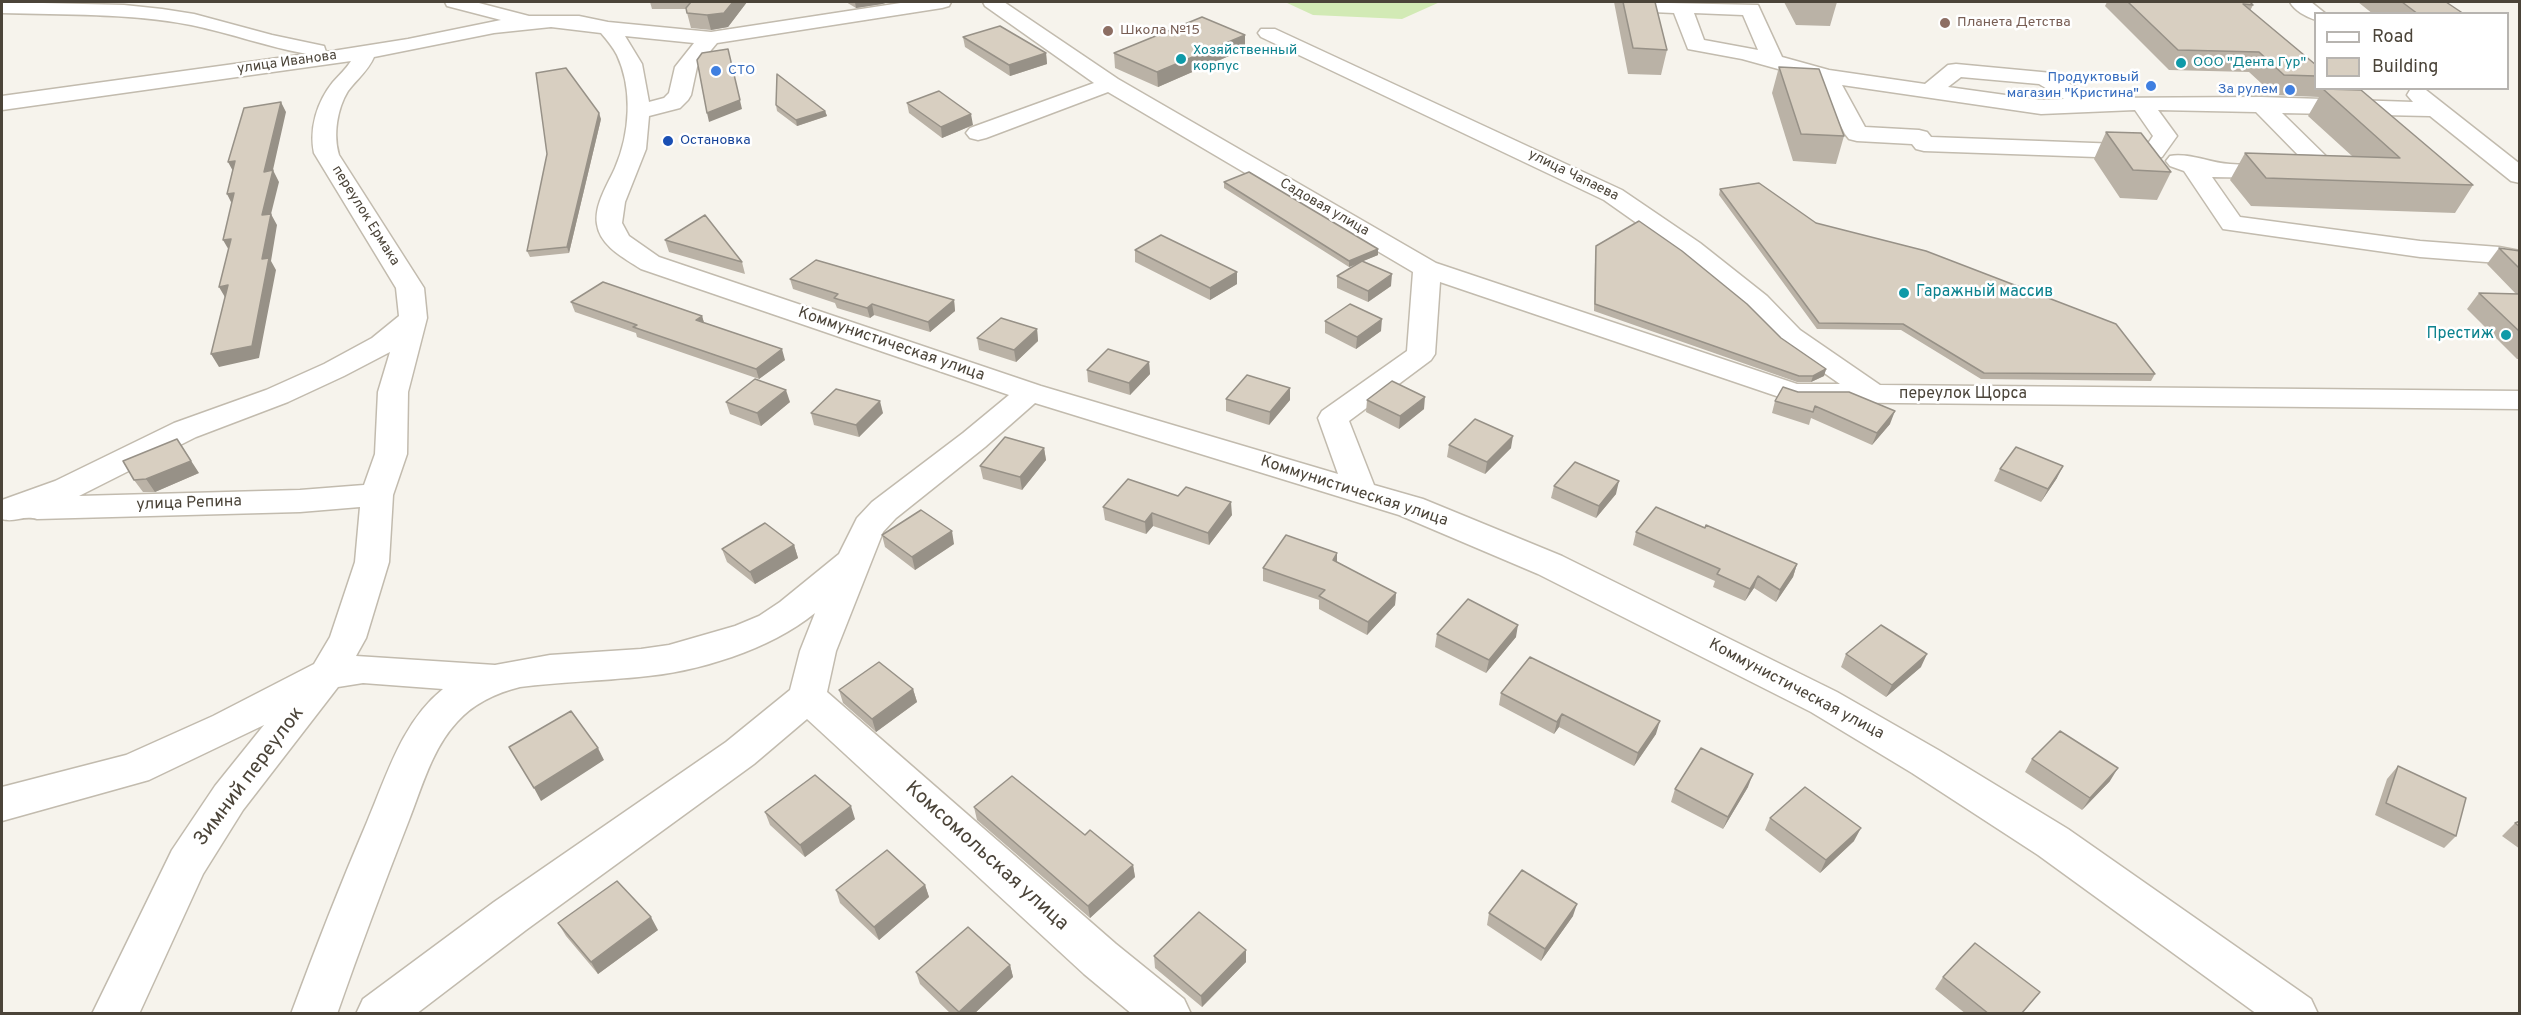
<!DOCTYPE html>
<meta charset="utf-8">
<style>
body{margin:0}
#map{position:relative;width:2521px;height:1015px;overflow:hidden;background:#f6f3ec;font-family:Overpass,sans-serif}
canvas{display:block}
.frame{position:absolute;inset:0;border:3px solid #4b4439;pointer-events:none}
.legend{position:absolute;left:2314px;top:12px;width:195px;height:78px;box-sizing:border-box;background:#fff;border:2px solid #b7b4b0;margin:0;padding:8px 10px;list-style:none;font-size:18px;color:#4b4439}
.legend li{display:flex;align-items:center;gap:12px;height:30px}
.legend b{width:30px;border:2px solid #b7b4b0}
</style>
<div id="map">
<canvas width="2521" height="1015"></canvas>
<div class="frame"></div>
<ul class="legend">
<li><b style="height:8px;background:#fff"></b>Road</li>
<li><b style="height:16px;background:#d8cfc1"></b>Building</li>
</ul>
</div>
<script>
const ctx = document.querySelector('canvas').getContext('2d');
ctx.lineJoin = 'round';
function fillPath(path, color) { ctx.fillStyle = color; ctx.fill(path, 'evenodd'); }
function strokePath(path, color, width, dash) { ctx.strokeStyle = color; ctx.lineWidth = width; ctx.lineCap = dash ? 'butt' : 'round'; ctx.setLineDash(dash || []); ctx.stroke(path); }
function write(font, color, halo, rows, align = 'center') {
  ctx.font = font + ' Overpass,sans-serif'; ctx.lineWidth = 5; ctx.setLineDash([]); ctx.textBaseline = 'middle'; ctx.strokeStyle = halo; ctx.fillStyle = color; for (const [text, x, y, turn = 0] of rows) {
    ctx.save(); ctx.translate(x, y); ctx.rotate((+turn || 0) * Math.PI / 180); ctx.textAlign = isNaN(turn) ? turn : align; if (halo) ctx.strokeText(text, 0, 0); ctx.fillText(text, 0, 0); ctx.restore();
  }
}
fillPath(new Path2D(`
 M1285,2h155l-38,17 -89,-4z`), '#d2eab5');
const minor = new Path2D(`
 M2,2l122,3 38,4 32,5 78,21 52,11 2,6 82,-13 93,-19 -54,-14 -2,-4h30l54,14h50l29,6 103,10 196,-30h44l-2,4 -7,2 -225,35 -20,24 -6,28 -3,5 -8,8 -31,8 -3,33 -21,53 -3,21 7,13 30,21 382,129 297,88 -20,-56 4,-7 85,-60 6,-79 -305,-180 -122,46 -8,2 -8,-2 -4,-5 4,-5 124,-45 -109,-77 -2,-4h21l114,77 318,184 361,121h43l-60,-42 -33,-34 -65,-53 -78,-55 -343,-163 -3,-4 3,-4h14l347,161 78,53 67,53 33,34 80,55 640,6v18l-726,-7 -354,-120 -5,72 -4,6 -82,61 25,64 49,14 139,57 275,136 103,59 128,78 243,170 7,15h-61l-219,-159 -126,-82 -101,-61 -273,-138 -139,-59 -364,-112 -50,44 -89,71 -13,14 -47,119 -9,41 289,252 68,55 7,15h-59l-48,-40 -277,-255 -53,45 -228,166 -110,84h-60l7,-15 131,-97 232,-160 64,-52 10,-39 15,-38c-46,37 -117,59 -176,64 -40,4 -79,5 -119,10 -24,6 -46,16 -63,35 -25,27 -35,65 -48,98 -25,64 -49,128 -72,194h-46c24,-65 49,-129 76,-192 20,-47 35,-100 76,-133l-80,-6 -25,4 -95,123 -40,64 -64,140h-47l80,-164 43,-64 49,-61 -115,55 -147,41v-34l124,-32 87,-39 101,-52 16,-27 25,-75 5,-55 -60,5 -263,7c-14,-4 -23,4 -35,0v-19l53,-19 119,-58 92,-33 58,-26 48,-26 27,-22 -3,-28 -82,-135c-5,-25 3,-51 19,-71 6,-7 13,-13 18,-21l-349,49v-14l305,-42c-39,-7 -77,-21 -116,-29 -62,-12 -126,-10 -189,-12zM551,27l50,6c6,7 12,14 16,22 16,34 13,79 -2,113 -7,16 -21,37 -18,56 3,22 27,34 44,45l368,126 -46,38 -91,69 -15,16 -18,36 -59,48 -21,14 -24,10 -66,19 -28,4 -91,6 -55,10 -139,-9 10,-18 23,-76 4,-67 14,-41 1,-62 19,-74 -3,-30 -85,-133c-6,-20 -2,-46 9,-64 9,-12 20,-20 26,-34l120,-24zM625,36l69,7 -19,24 -6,26 -5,5 -15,4 -7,-38zM390,352l-12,40 -3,62 -11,31 -64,5 -221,6 117,-59 92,-35 56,-26z
 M1623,2l135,3 24,52 47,13 96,14 23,-19 8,-1 96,9 41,25 168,-1 152,5 -6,-7 3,-5 8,-2 8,2 94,74v19l-9,-2 -81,-65 -148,-3 51,50 4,5 -4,5 -63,5 -58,-1 28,40 180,24 79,6 21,4v16l-21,-4 -79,-6 -197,-28 -39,-58 -14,-5 -4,-5 4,-5c16,-4 42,7 60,8 25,2 50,-1 75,-2l-49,-50 -98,-2 19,26 -15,21 -8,2 -230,-8 -8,-2 -4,-5 -55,-3 -8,-2 -4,-5 -27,-54 -76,-21 -54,-10 -14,-36 -44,-2 -7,-2 -3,-4zM1694,13l49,2 15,35 -54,-10zM1961,77l78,7 25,15 -23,1 -93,-13zM1842,85l199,29 94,-4 18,26 -6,9 -216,-8 -4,-5 -8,-2 -54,-3z
 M2290,2h21l15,12h-10v6c-10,-3 -22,-10 -26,-18z`);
strokePath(minor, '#c2bbae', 3);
fillPath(minor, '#fff');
fillPath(new Path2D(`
 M650,2h97l-19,25 -17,3 -20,-2 -5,-19h-34z
 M846,2h43l-7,2 -26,4z
 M1614,2h41l12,48 -6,25 -33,-1z
 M1784,2h53l-7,24 -34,-1z
 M2107,2h143l3,3 -3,6 66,54v23h7v1l150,96 -18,28 -204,-7 -21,-26 15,-27 107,3 -44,-40 11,-19 -45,-2 -25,-23 -80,-2 -64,-64z
 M2358,2h88l18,12h-91z
 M1245,35v14l-87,38 -43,-19 -1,-15z
 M963,37l83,16 1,11 -37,12 -45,-29z
 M1779,67l65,69 -8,28 -43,-3 -21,-68z
 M907,103l66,22 -31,13 -33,-25z
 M776,105l49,6 2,5 -30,10 -20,-15z
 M601,119l-32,134 -39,4 -3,-6z
 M2106,132l65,40 -14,28 -37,-2 -26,-39z
 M1224,182l154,73 -15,6 28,25 -23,16 -31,-14v-12l20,-12 -8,3 -125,-79z
 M1720,189l96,34 339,151 -4,7 -170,-2 -80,-49 -84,-1 -98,-134z
 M665,240l77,22 3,12 -76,-22z
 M1596,246l185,92 45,31 -2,7 -13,6h-14l-203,-71 1,-59z
 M2499,248l21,3v108h-3l-50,-50 12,-16 37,1 -29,-30z
 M1135,250l102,22v12l-27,16 -75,-38z
 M790,279l164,21 1,11 -25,21 -56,-17 -4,3 -33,-10 -2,-5 -42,-14z
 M571,302l131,14 2,7 81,37 -26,19 -122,-42 -1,-4 -61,-21z
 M1325,321l56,10 -25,18 -31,-16z
 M1037,329l1,12 -22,21 -37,-12 -2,-12z
 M1149,362l1,12 -20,21 -42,-13 -1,-12z
 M1783,387l107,37 -18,21 -61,-27 -2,7 -37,-12 3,-12z
 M1226,399l64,1 -21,25 -43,-14z
 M1367,400l57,9 -25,20 -33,-17z
 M726,402h64l-29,24 -31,-12z
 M811,413h72l-24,24 -45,-12z
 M1449,445l62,3 -26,26 -38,-17z
 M1044,448l2,12 -24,30 -39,-11 -3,-13z
 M2000,469l57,9 -16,24 -47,-21z
 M199,473l-44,19h-12l-9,-12z
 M1554,486l62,8 -20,24 -45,-20z
 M1103,507l129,8 -23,30 -56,-19 -7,8 -41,-14z
 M1705,528l92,36 -4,13 -17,25 -22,-14 -9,13 -32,-14 2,-6 -82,-36 3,-13z
 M882,535l72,9 -39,26 -30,-23z
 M794,545l4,13 -43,26 -28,-22 -5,-13z
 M1337,553v9l59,31 -1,12 -28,30 -48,-26v-9l-56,-19v-13z
 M1437,634l79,3 -30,36 -51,-26z
 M1846,654l75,13 -35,30 -45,-30z
 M913,689l4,13 -41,30 -33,-29 -4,-13z
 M1501,693l155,41 -22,32 -75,-39 -5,7 -55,-29z
 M2032,759l78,22 -28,29 -57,-38z
 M2398,766l58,70 -12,12 -69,-33 12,-36z
 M1748,787l-25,42 -52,-27 4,-13z
 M974,807l111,28 48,30 2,12 -45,41 -113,-98z
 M765,812l90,7 -50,38 -35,-32z
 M1770,818l84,23 -34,32 -55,-43z
 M2520,821v28l-18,-13 13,-13z
 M925,885l4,12 -50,43 -39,-37 -4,-13z
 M1489,913l84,3 -32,45 -54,-36z
 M558,923l100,7 -60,44 -32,-38z
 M1246,950v12l-44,45 -47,-39 -1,-12z
 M1010,965l3,12 -39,37h-23l-31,-30 -4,-12z
 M1943,977l97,15 -18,22h-56l-31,-25z`), '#bab2a6');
fillPath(new Path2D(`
 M733,2h14l-19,25 -17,3 -4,-15z
 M855,2h34l-7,2 -26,4z
 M1245,35v14l-87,38 -1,-15z
 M728,49l14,60 -33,13 -2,-9z
 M1046,53l1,11 -37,12 -1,-11z
 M281,102l5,10 -16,71 -6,-11z
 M825,111l2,5 -30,10 -1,-6z
 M599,113l2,6 -32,134 -2,-6z
 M971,114l2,11 -31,13 -1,-11z
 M235,161l-1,12 -6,-11z
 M273,170l6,12 -8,32 6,11 -6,36 5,9 -17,88 -40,9 -8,-13 51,-139z
 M234,193l-1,13 -6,-12z
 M231,239l-1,13 -7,-12z
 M1378,249v6l-29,12v-6z
 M1237,272v12l-27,16v-12z
 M1392,274l-1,12 -23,16v-11z
 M228,285l-2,14 -7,-12z
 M954,300l1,11 -25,21 -2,-10z
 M872,304l2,11 -4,3 -3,-10z
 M702,316l3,10 -9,-6z
 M1382,319l-1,12 -25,18 1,-12z
 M1037,329l1,12 -22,21 -2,-12z
 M782,349l3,11 -26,19 -3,-10z
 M1149,362l1,12 -20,21 -1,-12z
 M1826,369l-2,7 -13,6 2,-6z
 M1290,388v12l-21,25 1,-13z
 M786,390l4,12 -29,24 -4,-13z
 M1425,397l-1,12 -25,20 1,-13z
 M880,401l3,12 -24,24 -3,-12z
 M1895,411l-5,13 -18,21 5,-12z
 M1513,436l-2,12 -26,26 2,-12z
 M177,439l22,34 -44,19 -9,-13z
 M1044,448l2,12 -24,30 -2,-13z
 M2063,466l-6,12 -16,24 7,-13z
 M1619,481l-3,13 -20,24 3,-12z
 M1231,502l1,13 -23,30 -1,-12z
 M1152,513l1,13 -7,8 -1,-12z
 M952,531l2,13 -39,26 -3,-13z
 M794,545l4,13 -43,26 -5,-12z
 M1337,553v12l-4,-5z
 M1797,564l-4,13 -17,25 4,-12z
 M1758,576l-4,12 -9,13 5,-12z
 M1396,593l-1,12 -28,30 1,-13z
 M1518,625l-2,12 -30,36 3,-13z
 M1927,654l-6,13 -35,30 6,-12z
 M913,689l4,13 -41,30 -4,-13z
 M1562,714l-3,13 -5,7 3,-12z
 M1660,721l-4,13 -22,32 4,-13z
 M598,748l6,12 -63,41 -7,-13z
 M2118,768l-8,13 -28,29 8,-12z
 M1753,774l-5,13 -25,42 5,-12z
 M851,806l4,13 -50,38 -5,-12z
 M1861,828l-7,13 -34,32 6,-13z
 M1133,865l2,12 -45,41 -2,-12z
 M925,885l4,12 -50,43 -5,-13z
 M1577,904l-4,12 -32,45 4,-12z
 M651,917l7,13 -60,44 -7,-12z
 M1246,950v12l-44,45 -1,-11z
 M1010,965l3,12 -39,37h-15v-2z`), '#979187');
const building = new Path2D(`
 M691,2h42l-9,11 -17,2 -20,-2 -1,-5z
 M1623,2h32l12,48 -34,-2z
 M2128,2h122l3,3 -10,-1 73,61v11l-32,-1 -25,-23 -81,-2z
 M2402,2h44l18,12h-46z
 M1202,17l43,18 -88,37 -43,-19z
 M1000,26l46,27 -37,12 -46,-28z
 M728,49l12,51 -33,13 -10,-53 5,-7z
 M1779,67l40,2 25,67 -43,-2z
 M566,68l33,45 -32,134 -40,4 20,-97 -11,-81z
 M777,74l48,37 -29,9 -20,-15z
 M2323,89l38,1 112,95 -207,-7 -21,-25 155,5z
 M939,91l32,23 -30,13 -34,-24z
 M281,102l-17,70 9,-2 -11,45 9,-1 -9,45 7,-1 -17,88 -41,8 17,-69 -9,2 12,-48 -8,1 11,-47 -7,1 8,-33 -7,1 16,-54z
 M2106,132l35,1 30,39 -38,-2z
 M1249,172l129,77 -29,12 -125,-79z
 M1759,183l57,40 110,28 190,73 39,50 -171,-1 -81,-49 -84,-1 -99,-134z
 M705,215l37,47 -77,-22z
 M1639,221l43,30 65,53 34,34 45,31 -13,7h-14l-204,-72 1,-58z
 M1161,235l76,37 -27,16 -75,-38z
 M2499,248l21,3v18z
 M816,260l138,40 -26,22 -56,-18 -5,4 -33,-10 4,-4 -48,-15z
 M1362,261l30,13 -24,17 -31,-15z
 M603,282l99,34 -6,4 86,29 -26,20 -123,-42 4,-2 -66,-23z
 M2479,293l41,1v38z
 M1350,304l32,15 -25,18 -32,-16z
 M1001,318l36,11 -23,21 -37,-12z
 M1108,349l41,13 -20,21 -42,-13z
 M1247,375l43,13 -20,24 -44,-13z
 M755,379l31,11 -29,23 -31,-11z
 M1392,381l33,16 -25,19 -33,-16z
 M1783,387l15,5h51l46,19 -18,22 -62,-27 -2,6 -38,-11z
 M836,389l44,12 -24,24 -45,-12z
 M1475,419l38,17 -26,26 -38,-17z
 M1005,437l39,11 -24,29 -40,-11z
 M177,439l14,22 -45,18 -12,1 -11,-19z
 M2016,447l47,19 -15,23 -48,-20z
 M1575,462l44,19 -20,25 -45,-20z
 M1128,479l50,17 8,-9 45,15 -23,31 -56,-20 -7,9 -42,-15z
 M1656,507l49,21 1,-3 91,39 -17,26 -22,-14 -8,13 -33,-15 3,-5 -84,-37z
 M921,510l31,21 -40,26 -30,-22z
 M765,523l29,22 -44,27 -28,-23z
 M1286,535l51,18 -4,7 63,33 -28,29 -49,-26 6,-6 -62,-22z
 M1468,599l50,26 -29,35 -52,-26z
 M1881,625l46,29 -35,31 -46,-31z
 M1530,657l130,64 -22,32 -76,-39 -5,8 -56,-29z
 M879,662l34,27 -41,30 -33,-29z
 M571,711l27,37 -64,40 -25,-41z
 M2060,731l58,37 -28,30 -58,-39z
 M1701,748l52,26 -25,43 -53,-28z
 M2398,766l68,32 -10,38 -70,-33z
 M815,775l36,31 -51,39 -35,-33z
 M1012,776l73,59 5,-5 43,35 -45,41 -114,-99z
 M1805,787l56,41 -35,32 -56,-42z
 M2520,821v6l-5,-4z
 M887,850l38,35 -51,42 -38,-37z
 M1522,870l55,34 -32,45 -56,-36z
 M617,881l34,36 -60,45 -33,-39z
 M1199,912l47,38 -45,46 -47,-40z
 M968,927l42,38 -51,47 -43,-40z
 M1975,943l65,49 -19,22h-32l-46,-37z`);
fillPath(building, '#d8cfc1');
strokePath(building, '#979187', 1.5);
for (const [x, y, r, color] of [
 [1945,23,6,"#8d6e63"],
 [1108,31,6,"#8d6e63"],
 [1181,59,6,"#0f9aa8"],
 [2181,63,6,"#0f9aa8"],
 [716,71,6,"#3f7fe0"],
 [2151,86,6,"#3f7fe0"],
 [2290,90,6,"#3f7fe0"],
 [668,141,6,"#1a4fb4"],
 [1904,293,6,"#0f9aa8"],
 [2506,335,6,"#0f9aa8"]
]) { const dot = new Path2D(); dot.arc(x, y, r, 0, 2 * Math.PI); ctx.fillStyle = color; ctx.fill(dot); strokePath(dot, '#fff', 2); }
write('14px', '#785e54', '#fff', [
 ["Планета Детства",1957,23],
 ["Школа №15",1120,31]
], 'left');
write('14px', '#0d838f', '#fff', [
 ["Хозяйственный",1193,51],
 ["корпус",1193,67],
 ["ООО \"Дента Гур\"",2193,63]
], 'left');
write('14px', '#4b4439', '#fff', [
 ["улица Иванова",287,63,-8],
 ["улица Чапаева",1573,176,26],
 ["Садовая улица",1324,208,30],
 ["переулок Ермака",365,216,58]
]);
write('14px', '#366cbe', '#fff', [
 ["СТО",728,71,"left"],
 ["Продуктовый",2139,78],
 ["магазин \"Кристина\"",2139,94],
 ["За рулем",2278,90]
], 'right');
write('14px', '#164399', '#fff', [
 ["Остановка",680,141]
], 'left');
write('16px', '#0d838f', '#fff', [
 ["Гаражный массив",1916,293],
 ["Престиж",2494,335,"right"]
], 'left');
write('16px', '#4b4439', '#fff', [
 ["Коммунистическая улица",891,345,19],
 ["переулок Щорса",1963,395],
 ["Коммунистическая улица",1354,492,18],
 ["улица Репина",189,504,-2],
 ["Коммунистическая улица",1796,690,28]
]);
write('20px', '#4b4439', '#fff', [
 ["Зимний переулок",250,777,-53],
 ["Комсомольская улица",986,857,42]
]);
</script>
